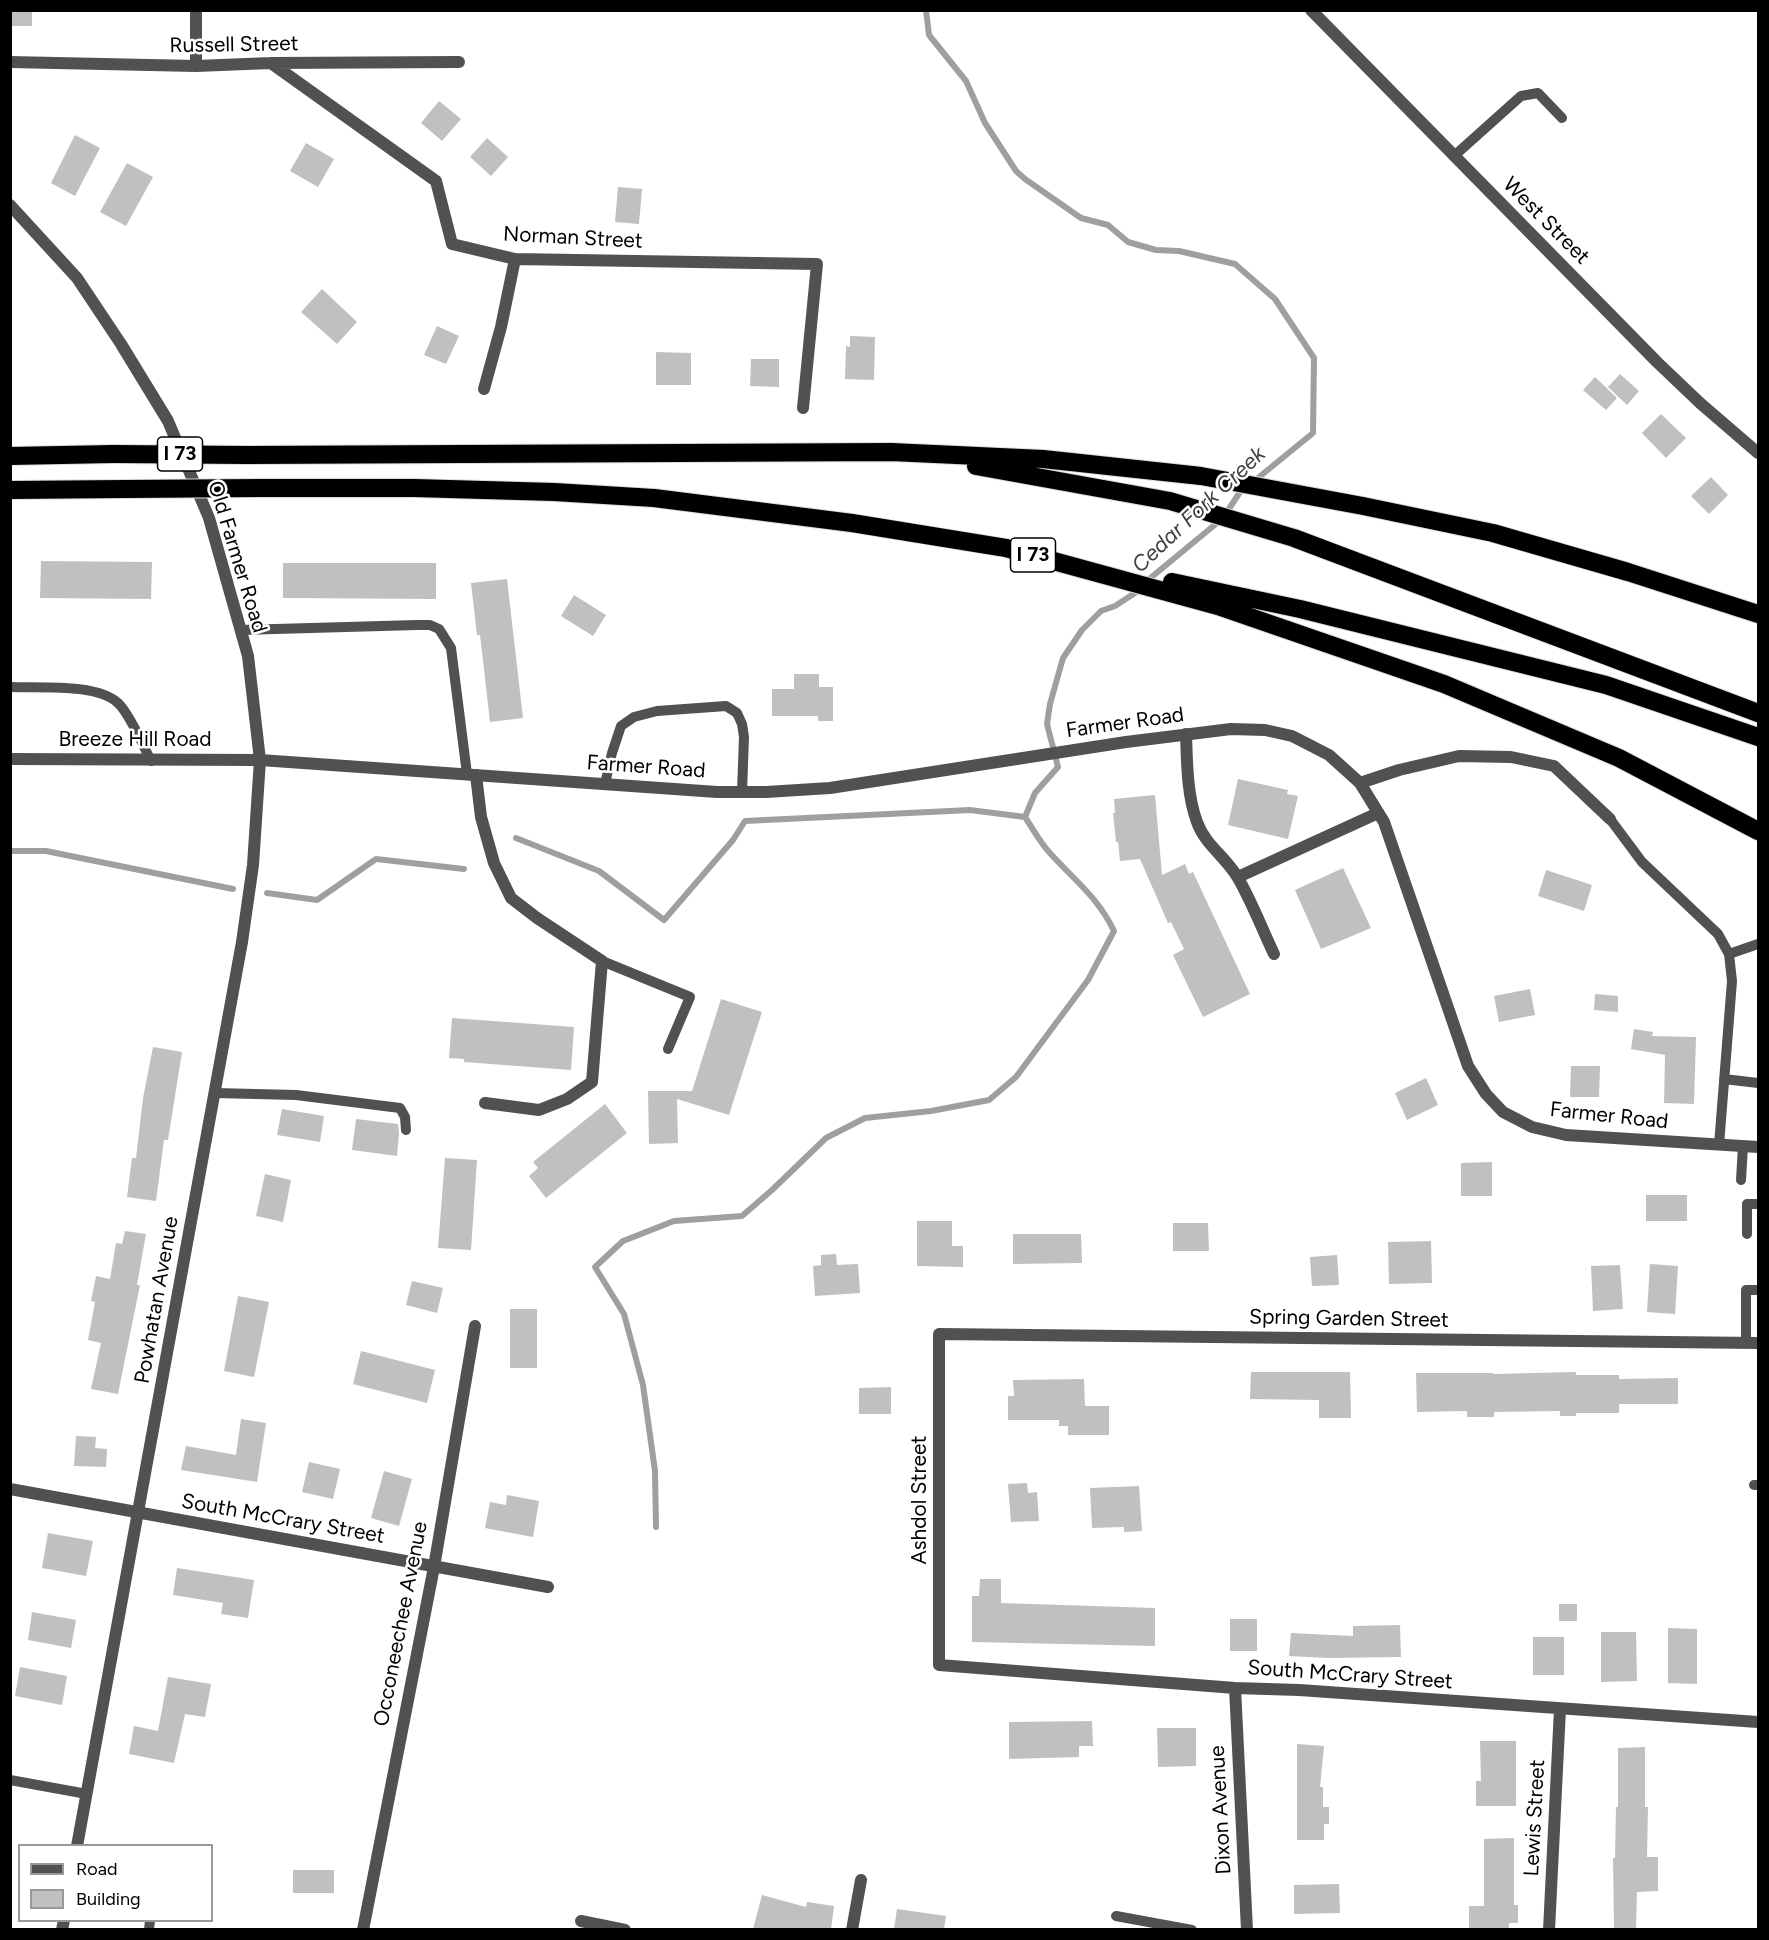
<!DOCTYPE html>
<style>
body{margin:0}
#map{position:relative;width:1769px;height:1940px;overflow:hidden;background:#fff;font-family:Figtree,sans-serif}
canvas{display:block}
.frame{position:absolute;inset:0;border:12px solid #000;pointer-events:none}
.legend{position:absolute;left:18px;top:1844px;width:195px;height:78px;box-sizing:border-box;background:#fff;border:2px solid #999;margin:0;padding:8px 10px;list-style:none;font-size:18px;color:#000}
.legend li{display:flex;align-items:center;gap:12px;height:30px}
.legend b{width:30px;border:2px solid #999}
</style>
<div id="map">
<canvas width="1769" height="1940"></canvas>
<div class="frame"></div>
<ul class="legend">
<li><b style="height:8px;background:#515151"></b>Road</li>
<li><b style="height:16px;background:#c0c0c0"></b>Building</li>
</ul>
</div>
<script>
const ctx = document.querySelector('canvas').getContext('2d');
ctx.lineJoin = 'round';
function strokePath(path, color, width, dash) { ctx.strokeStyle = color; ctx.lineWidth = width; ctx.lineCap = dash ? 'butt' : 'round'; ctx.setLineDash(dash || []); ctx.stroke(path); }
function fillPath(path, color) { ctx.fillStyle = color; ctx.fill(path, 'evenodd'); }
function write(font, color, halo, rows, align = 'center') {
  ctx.font = font + ' Figtree,sans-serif'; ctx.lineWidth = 5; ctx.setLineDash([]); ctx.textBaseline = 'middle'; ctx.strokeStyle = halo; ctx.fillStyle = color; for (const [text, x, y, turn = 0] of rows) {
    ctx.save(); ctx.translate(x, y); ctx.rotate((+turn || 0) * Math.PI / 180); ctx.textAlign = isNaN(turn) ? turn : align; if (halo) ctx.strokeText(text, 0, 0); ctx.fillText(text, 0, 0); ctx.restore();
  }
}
strokePath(new Path2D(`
 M926,10l3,25 37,46 19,42 31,48 9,8 56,39 27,7 20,17 28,8 23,1 56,13 40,35 39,59 -1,75 -60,49
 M516,838l83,33 65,49 69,-80 12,-19 225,-11 55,7
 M10,851h36l187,38
 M267,893l50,7 59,-41 88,10
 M656,1527l-1,-56 -12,-86 -19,-71 -29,-47 28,-26 51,-20 68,-5 30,-26 54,-52 39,-20 66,-7 58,-11 27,-23 72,-97 26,-49c-16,-34 -41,-52 -65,-79 -9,-10 -16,-23 -24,-35l10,-24 23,-26 -11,-43 3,-20 13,-46 19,-28 19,-19 14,-5 23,-15 10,-11 75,-62 17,-26 5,-4`), '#9f9f9f', 6);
fillPath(new Path2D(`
 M10,10h22v16h-22z
 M439,101l22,18 -19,22 -21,-18z
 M75,135l25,13 -25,48 -24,-13z
 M487,138l21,19 -17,19 -21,-19z
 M306,143l28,16 -16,28 -28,-16z
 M127,163l26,14 -27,49 -26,-14z
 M618,187l24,2 -3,35 -24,-2z
 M322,289l35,33 -20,22 -36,-32z
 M437,326l22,10 -13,28 -22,-9z
 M850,336l25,1 -1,43 -29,-1 1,-33 4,1z
 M656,352l35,1v32h-35z
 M751,359h28v28l-29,-1z
 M1620,374l19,17 -12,14 -19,-18z
 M1595,377l22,21 -11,12 -23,-20z
 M1661,414l25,24 -20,20 -24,-25z
 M1711,477l17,18 -19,19 -18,-18z
 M41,561l111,1 -1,37 -111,-1z
 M283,563h153v36l-153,-1z
 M507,579l16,139 -33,4 -10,-87h-3l-6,-52z
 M574,595l32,20 -13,21 -32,-20z
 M794,674h25v13h14v34h-15v-5h-46v-27h22z
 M1238,779l50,11 -1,4 11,2 -10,43 -60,-14z
 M1155,795l7,80 23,-11 4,10 4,-2 57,122 -47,23 -30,-62 11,-6 -13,-27 -3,1 -28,-64 -20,2 -2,-19h-2l-3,-29h2l-1,-14z
 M1343,868l28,60 -50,21 -26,-59z
 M1546,870l46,15 -8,26 -46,-15z
 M1530,989l5,26 -36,7 -5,-26z
 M1595,994l23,2v16l-24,-2z
 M721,999l41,13 -33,103 -52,-16 1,44 -29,1 -1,-53h44z
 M452,1018l122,9 -3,43 -107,-8v-3l-15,-1z
 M1634,1029l19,3 -1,4 44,1 -2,67 -30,-1 1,-48 -34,-6z
 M153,1047l29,5 -14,88h-4l-8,61 -29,-4 5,-39h4l7,-60z
 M1571,1066h29l-1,31h-29z
 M1426,1078l12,27 -31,15 -12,-27z
 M605,1104l22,29 -81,65 -17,-22 9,-8 -5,-6z
 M282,1109l42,7 -4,26 -43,-7z
 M356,1119l42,5 1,9 -2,23 -45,-6z
 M445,1158l32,2 -6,90 -33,-2z
 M1492,1162v34h-31v-33z
 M265,1174l26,6 -8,42 -27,-6z
 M1646,1195h41v26h-41z
 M917,1221h35v25h11v21l-46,-1z
 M1173,1223h35l1,28h-36z
 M125,1231l21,3 -9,51h3l-22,109 -27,-5 10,-46 -13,-3 7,-38 -4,-1 5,-25 14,3 6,-36 6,1z
 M1013,1234h68l1,29 -69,1z
 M1431,1241l1,42 -43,1 -1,-42z
 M836,1254l1,11 21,-1 2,29 -45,3 -2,-30 8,-1v-10z
 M1337,1255l2,30 -27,1 -2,-29z
 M1650,1264l28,2 -3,48 -28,-2z
 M1620,1265l3,44 -30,2 -2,-45z
 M412,1281l31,7 -6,25 -31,-8z
 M238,1296l31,6 -15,75 -30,-6z
 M510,1309h27v59h-27z
 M361,1351l74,19 -8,33 -74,-19z
 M1251,1372h99l1,46h-32v-18l-69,-1z
 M1576,1372v3h43v4l59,-1v26h-59v9h-43v3h-16v-5l-66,1v5h-27v-6l-50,1 -1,-39h77v1z
 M1084,1379l1,27h24v29h-41v-9h-9v-6h-51v-24h6l-1,-16z
 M891,1387v27h-32v-26z
 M241,1419l25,4 -9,59 -76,-12 5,-24 50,9z
 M76,1436l20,1 -1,11 12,1 -1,18 -32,-1z
 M309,1462l31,7 -7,30 -31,-7z
 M384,1471l28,8 -13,47 -28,-8z
 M1027,1483l1,10 9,-1 2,29 -28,1 -3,-38z
 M1139,1486l3,45 -18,1v-5l-32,1 -2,-40z
 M507,1495l32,6 -6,36 -48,-9 5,-26 16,3z
 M48,1533l45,8 -7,35 -44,-8z
 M177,1568l77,12 -6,38 -27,-4 2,-11 -50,-8z
 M980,1579h21v24l154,5v38l-183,-4v-46h7z
 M1559,1604h18v17h-18z
 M32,1612l44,8 -5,28 -43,-8z
 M1230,1619h27v32h-27z
 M1400,1625l1,32 -73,1 -39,-2 2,-23 62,3v-10z
 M1668,1628l29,1v55l-29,-1z
 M1601,1632h35l1,49 -36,1z
 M1533,1637h31v38h-31z
 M20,1667l47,9 -5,29 -47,-9z
 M168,1677l43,7 -6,33 -20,-3 -11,49 -45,-9 5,-28 24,5z
 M1092,1721l1,25h-14v11l-70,2v-37z
 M1157,1728h39v38l-38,1z
 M1480,1741h36v65h-40v-25h5z
 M1297,1744l27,2 -4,41h3v20h6v17h-5v16h-27z
 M1645,1747v60h3l-1,50h11v34l-21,1 -1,37h-22l-1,-71h2l1,-51h2v-59z
 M1514,1838v67h4v18h-9v6h-40v-23h15v-67z
 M293,1870h41v23h-41z
 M1339,1884l1,29 -46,1v-29z
 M762,1895l44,12 1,-5 27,4 -3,23h-78z
 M897,1909l49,7 -2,13h-50z`), '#c0c0c0');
const motorway = new Path2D(`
 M248,455l643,-3 152,7 158,17 162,30 130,27 135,39 130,42
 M10,456l103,-2
 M976,466l194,35 124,37 464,175
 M260,488h154l140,4 100,6 198,25 154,25 212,58 226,78 175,74 139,73
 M10,490l115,-1
 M1172,582l128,27 306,76 152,52`);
strokePath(motorway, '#dbdbdb', 20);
strokePath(new Path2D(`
 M1454,156l67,-60 17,-3 24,25
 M240,630l177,-5h13l9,4 12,19 16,126
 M10,687c29,1 89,-4 109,17 11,11 24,41 32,57
 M605,784l7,-31 9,-27 13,-9 23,-6 69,-5 11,7 5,11 2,13 -2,55
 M1610,819l32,43 76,72 11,20 3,27 -13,164
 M1729,954l29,-10
 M602,961l88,36 -22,52
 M1724,1079l34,4
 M215,1093l81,2 104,13 5,9 1,13
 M1741,1180l2,-34
 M1747,1234v-30h11
 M1746,1343v-53h12
 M1754,1485h4
 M10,1780l77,14
 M1116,1916l76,14
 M149,1930l1,-10`), '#515151', 10);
strokePath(new Path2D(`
 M196,10v56
 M1311,10l346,352 43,41 58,50
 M10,62l186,4 75,-3 188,-1
 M271,63l165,118 16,63 63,15 302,5 -14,144
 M484,389l17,-62 14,-68
 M1186,734c1,29 1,61 11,88 8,23 29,35 41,56 14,24 24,51 36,76
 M10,759l250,1
 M476,775l5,42 13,46 17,35 26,20 65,43 -10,121 -25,17 -28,11 -54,-7
 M1360,783l39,-13 60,-14 52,1 43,9 56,53
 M1238,877l140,-64
 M1758,1343l-819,-9v331l296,23 64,2 459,32
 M10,1489l538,98
 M1235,1688l12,242
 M581,1921l44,9
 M363,1930l71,-363 41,-241
 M852,1930l9,-50
 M1549,1930l11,-221`), '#515151', 12);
strokePath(new Path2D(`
 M10,205l67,73 44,66 47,77 41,97 39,138 12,104 -7,105 -11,77 -165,904
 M260,760l457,32h49l64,-4 296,-46 105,-13 34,1 27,6 37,19 31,28 24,39 84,244 18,28 17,18 29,15 34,8 192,12
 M62,1930l2,-10`), '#515151', 12);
strokePath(motorway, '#000', 18);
const motorwayBridge = new Path2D(`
 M113,454l135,1
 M125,489l135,-1`);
strokePath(motorwayBridge, '#dbdbdb', 20, []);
strokePath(motorwayBridge, '#000', 18);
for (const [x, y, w] of [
 [180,454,45],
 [1033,555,45]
]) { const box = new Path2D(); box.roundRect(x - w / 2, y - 17, w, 34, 4.5); ctx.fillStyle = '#fff'; ctx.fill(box); strokePath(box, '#000', 1.5); }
write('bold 20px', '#000', null, [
 ["I 73",180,454],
 ["I 73",1033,555]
]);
write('21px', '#000', '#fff', [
 ["Russell Street",234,45,-1],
 ["West Street",1546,221,45],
 ["Norman Street",573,238,3],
 ["Old Farmer Road",237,557,73],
 ["Farmer Road",1125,723,-8],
 ["Breeze Hill Road",135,740],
 ["Farmer Road",646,767,4],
 ["Farmer Road",1609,1116,6],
 ["Powhatan Avenue",157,1300,-80],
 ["Spring Garden Street",1349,1319,1],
 ["Ashdol Street",920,1500,-90],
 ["South McCrary Street",283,1519,10],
 ["Occoneechee Avenue",401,1624,-79],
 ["South McCrary Street",1350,1675,4],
 ["Dixon Avenue",1221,1810,-93],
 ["Lewis Street",1535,1818,-87]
]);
write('italic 22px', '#404040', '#fff', [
 ["Cedar Fork Creek",1199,510,-43]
]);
</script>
